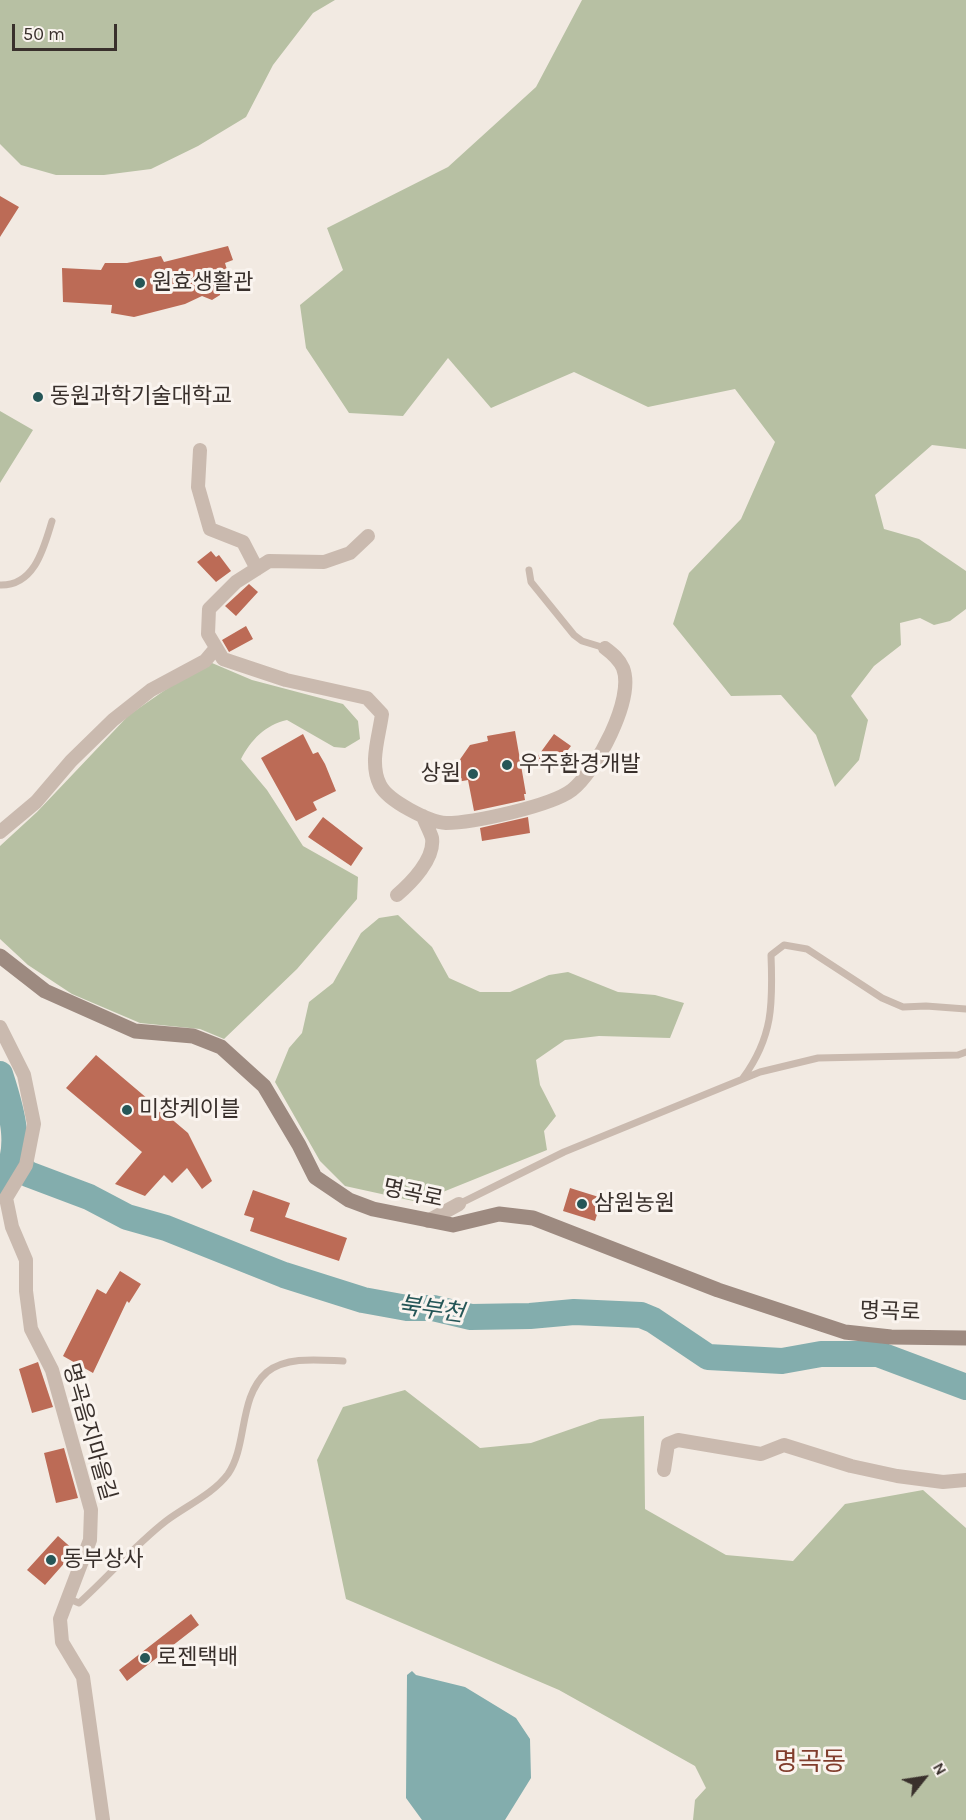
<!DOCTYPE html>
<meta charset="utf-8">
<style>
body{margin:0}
#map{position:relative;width:966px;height:1820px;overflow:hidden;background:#f2eae2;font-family:Karla,sans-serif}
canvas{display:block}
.north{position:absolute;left:894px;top:1748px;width:60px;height:60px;-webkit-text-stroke:4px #faf4ef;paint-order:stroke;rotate:60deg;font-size:16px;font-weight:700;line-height:24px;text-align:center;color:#39302c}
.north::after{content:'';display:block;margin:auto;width:21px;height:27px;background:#39302c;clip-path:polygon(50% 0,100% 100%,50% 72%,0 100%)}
.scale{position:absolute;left:12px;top:24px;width:105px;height:27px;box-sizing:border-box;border:3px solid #39302c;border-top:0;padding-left:8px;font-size:18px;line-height:21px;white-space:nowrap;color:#39302c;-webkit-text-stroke:4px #faf4ef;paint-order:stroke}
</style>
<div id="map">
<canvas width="966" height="1820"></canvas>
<div class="north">N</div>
<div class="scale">50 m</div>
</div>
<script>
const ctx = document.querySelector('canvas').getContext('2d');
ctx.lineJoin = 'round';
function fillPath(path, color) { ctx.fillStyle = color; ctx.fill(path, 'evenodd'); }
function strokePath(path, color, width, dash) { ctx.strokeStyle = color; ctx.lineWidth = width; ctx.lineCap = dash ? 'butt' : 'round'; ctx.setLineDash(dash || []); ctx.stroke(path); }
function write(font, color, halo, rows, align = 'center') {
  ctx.font = font + ' Karla,"Noto Sans KR",sans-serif'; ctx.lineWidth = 6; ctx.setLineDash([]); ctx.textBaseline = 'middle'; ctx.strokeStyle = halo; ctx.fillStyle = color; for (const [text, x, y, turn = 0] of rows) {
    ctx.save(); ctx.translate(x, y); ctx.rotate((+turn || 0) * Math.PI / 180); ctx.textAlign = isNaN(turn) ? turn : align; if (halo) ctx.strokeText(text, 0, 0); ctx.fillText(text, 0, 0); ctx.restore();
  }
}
fillPath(new Path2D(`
 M0,0h335l-22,13 -40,52 -27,52 -48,29 -47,23 -47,6h-48l-35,-10 -21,-21z
 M582,0h384v449l-34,-4 -57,50 9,34 35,10 47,32v38l-16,12 -16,4 -14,-7 -20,5 1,22 -27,21 -23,30 17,24 -9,40 -24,27 -19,-52 -35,-40 -50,1 -58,-72 16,-51 52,-54 34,-77 -40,-53 -87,18 -74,-35 -83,36 -43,-50 -45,58 -54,-3 -43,-65 -6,-43 43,-35 -16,-42 121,-61 88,-80z
 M0,411l33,19 -33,53z
 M212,663l40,17 91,24 15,17 2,18 -15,9 -11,-1 -47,-27c-22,5 -36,20 -46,39l26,31 36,56 55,31 -1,22 -60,70 -73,70 -24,-10 -60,-6 -68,-29 -44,-29 -28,-26v-93l37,-34 92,-97 52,-36z
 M398,915l34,32 17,31 31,14h30l39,-17 19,-3 50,20 37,3 29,8 -14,35 -71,-2 -34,4 -29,20 4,25 16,31 -12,15 3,19 -129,52 -73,-16 -25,-25 -45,-79 14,-34 13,-15 7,-31 24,-19 28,-50 18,-15z
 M405,1390l75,58 51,-5 69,-24 44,-3 1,93 81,46 67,6 52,-57 78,-14 43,38v292h-273l2,-20 11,-12 -11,-22 -136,-76 -213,-91 -29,-139 26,-53z`), '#b7c0a3');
fillPath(new Path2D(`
 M412,1671l4,4 49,12 51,31 14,21 1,39 -26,42h-83l-16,-22 1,-123z`), '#83adad');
strokePath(new Path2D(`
 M0,1074c11,34 26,79 0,109
 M13,1160l15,14 61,23 38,20 39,11 118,47 79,25 44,8h26l38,9 59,-1 44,-4 67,3 12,5 55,37 74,4 39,-7h57l88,33`), '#83adad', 26);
fillPath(new Path2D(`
 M0,196l19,11 -19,30z
 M228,246l5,14 -8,3 3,10 -13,7 6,6 -1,9 -8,5 -10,-4 -17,8 -51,13 -23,-4 1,-8 -49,-3 -1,-34 39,2 4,-7h22l34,-7 3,6z
 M211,551l5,6 3,-2 12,16 -15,11 -19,-20z
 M249,584l9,8 -22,24 -11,-10z
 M246,626l7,13 -24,13 -7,-12z
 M515,731l11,63h-2l1,6 -51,11 -6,-31 -11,2 -3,-14 16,-23 18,-4 -1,-5z
 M303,734l10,20 5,-2 7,12 11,27 -23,11 4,8 -21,11 -35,-63z
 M554,734l17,12 -20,26 -16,-12z
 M323,817l40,31 -12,18 -43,-29z
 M528,817l2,16 -48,8 -2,-13z
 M96,1055l92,78 24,48 -10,8 -15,-21 -15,15 -8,-8 -19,21 -30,-12 27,-32 -76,-64z
 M570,1188l32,10 -7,23 -32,-10z
 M253,1190l37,13 -5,14 62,21 -8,23 -89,-30 4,-13 -10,-3z
 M120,1271l21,13 -12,19 -2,-2 -34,72 -30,-17 34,-67 9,5z
 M38,1362l15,45 -21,6 -13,-44z
 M64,1448l14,50 -22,5 -12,-50z
 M58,1536l17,15 -30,34 -18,-15z
 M191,1614l8,11 -72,56 -8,-11z`), '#bc6b56');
strokePath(new Path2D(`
 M529,570l2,12 43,53 8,6 23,7
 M0,585c35,1 44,-38 52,-64
 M743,1078c30,-41 30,-74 28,-123l13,-10 23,4 75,49 21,9 23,-1 40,3
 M459,1204l105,-52 196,-80 58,-14 140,-3 8,-3
 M67,1598l12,5c30,-27 56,-58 87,-82 20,-15 47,-27 62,-47 20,-29 10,-77 39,-102 20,-16 52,-12 76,-11`), '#cabaaf', 7);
strokePath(new Path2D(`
 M200,450l-2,37 12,42 33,13 14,27
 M368,536l-18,17 -26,9 -55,-1 -33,21 -27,27 -1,25 15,25 63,21 81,18 15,16c-3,23 -13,49 -2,71 8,16 49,37 66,38 27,0 105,-17 126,-33 24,-19 63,-91 51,-122 -4,-9 -10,-14 -18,-20
 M0,832l36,-30 35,-41 42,-41 38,-30 54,-29 11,-13
 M397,895c14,-12 38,-36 35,-57 -2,-7 -7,-15 -9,-22
 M0,1027l24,48 10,49 -8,41 -20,33 6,29 14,33v31l5,38 21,41 39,140 -1,30 -30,79 2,23 21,35 20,143
 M428,1221l31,-17
 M664,1470l4,-26 10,-4 83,14 23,-9 67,21 46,10 46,6 23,-2`), '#cabaaf', 14);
strokePath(new Path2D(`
 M0,956l45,35 90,40 58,5 28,11 43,39 35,59 16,32 34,23 24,9 80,16 46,-11 34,4 185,72 127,42 46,5 75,1`), '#9d8a80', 15);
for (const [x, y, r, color] of [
 [140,283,6,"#255657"],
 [38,397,6,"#255657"],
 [507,765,6,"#255657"],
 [473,774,6,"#255657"],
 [127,1110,6,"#255657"],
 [582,1204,6,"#255657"],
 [51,1560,6,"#255657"],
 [145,1658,6,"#255657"]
]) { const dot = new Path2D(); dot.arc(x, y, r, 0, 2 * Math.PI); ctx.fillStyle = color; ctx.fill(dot); strokePath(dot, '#faf4ef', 2); }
write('22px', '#39302c', '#faf4ef', [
 ["원효생활관",152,283],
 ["동원과학기술대학교",50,397],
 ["우주환경개발",519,765],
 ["상원",461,774,"right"],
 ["미창케이블",139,1110],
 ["삼원농원",594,1204],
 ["동부상사",63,1560],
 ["로젠택배",157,1658]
], 'left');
write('22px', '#39302c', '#faf4ef', [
 ["명곡로",413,1194,12],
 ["명곡로",890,1312,2],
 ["명곡음지마을길",89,1432,74]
]);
write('italic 24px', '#255657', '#faf4ef', [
 ["북부천",431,1310,8]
]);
write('26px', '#813d2c', '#faf4ef', [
 ["명곡동",810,1763]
]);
</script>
